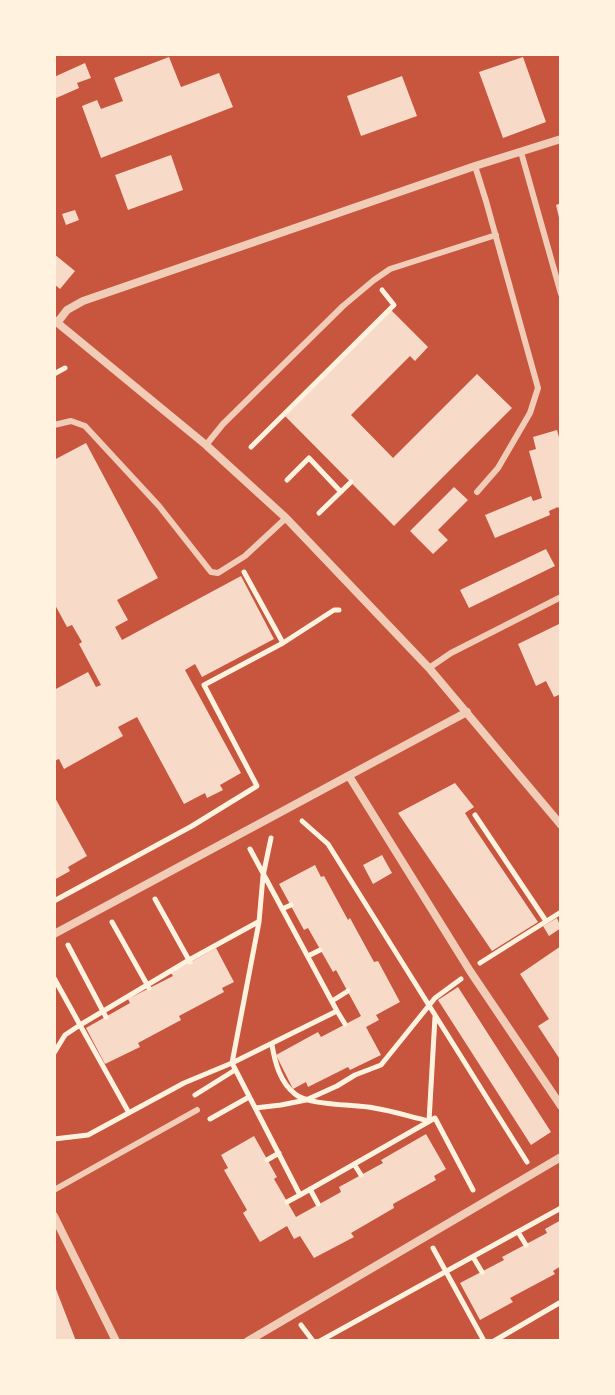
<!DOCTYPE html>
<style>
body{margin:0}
#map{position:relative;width:615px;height:1395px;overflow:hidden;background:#c8553d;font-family:"DejaVu Sans",sans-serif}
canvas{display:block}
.frame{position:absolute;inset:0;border:56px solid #fff3e0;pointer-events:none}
</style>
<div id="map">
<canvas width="615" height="1395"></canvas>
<div class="frame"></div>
</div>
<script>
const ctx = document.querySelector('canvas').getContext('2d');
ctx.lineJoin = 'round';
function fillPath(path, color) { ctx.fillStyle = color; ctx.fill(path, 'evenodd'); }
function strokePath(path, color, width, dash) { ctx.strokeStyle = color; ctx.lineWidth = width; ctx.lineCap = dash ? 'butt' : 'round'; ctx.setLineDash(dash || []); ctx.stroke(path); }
fillPath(new Path2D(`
 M169,57l12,30 38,-14 14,34 -132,51 -19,-52 15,-6 4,9 22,-8 -9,-23z
 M523,57l23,65 -43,16 -24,-66z
 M85,63l6,15 -14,5 2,5 -25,11v-22z
 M402,76l15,40 -56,20 -14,-40z
 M171,155l12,35 -55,20 -13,-35z
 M561,203v19h-1l-4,-17z
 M75,210l4,10 -13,5 -4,-11z
 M54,254l21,17 -15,18 -6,-5z
 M391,310l37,37 -13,14 -5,-5 -59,59 42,43 84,-84 35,34 -118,118 -109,-110z
 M557,430l4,15v67l-3,-5 -9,4 1,4 -55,23 -10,-23 46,-19 2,5 9,-3 -13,-47 7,-2 -3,-12z
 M86,443l72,135 -41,22 11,20 -13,7 7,13 119,-64 33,63 -72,38 -7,-13 -10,6 56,103 -21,12 3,5 -16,8 -2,-5 -21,11 -47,-87 -19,10 5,9 -59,33 -5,-10 -5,2v-71l34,-18 8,15 5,-2 -22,-41 3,-2 -10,-17 -5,2 -13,-24v-143z
 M454,487l14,13 -30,30 10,10 -15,14 -23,-23z
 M546,549l9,17 -86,42 -9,-18z
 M559,624l2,5v65l-7,3 -8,-16 -10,5 -18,-42z
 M455,783l19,24 -9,6 6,10 67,99 -46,29 -94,-138z
 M54,796l33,60 -19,11 2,4 -16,9z
 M382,855l10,18 -19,11 -10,-19z
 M315,865l6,12 3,-1 24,44 2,-2 24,44 4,-1 22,41 -24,13 3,5 -13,7 15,28 -31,15 -2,-3 -40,20 -2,-5 -13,7 -17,-34 42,-23 3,5 40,-21 -25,-46 -3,2 -25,-44 -4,2 -25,-46z
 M557,918l4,10 -12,8 -6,-10z
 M561,946v115l-23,-35 11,-7 -29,-45z
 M216,948l18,34 -12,6 2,4 -45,24 2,4 -43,23 2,4 -35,17 -19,-36 44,-25 -2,-4 45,-23 -2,-3z
 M458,987l93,145 -20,13 -93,-145z
 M426,1134l20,35 -12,7 2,4 -43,24 1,4 -43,25 3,4 -40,21 -14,-22 -6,3 -7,-13 -27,16 -17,-29 4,-3 -23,-40 4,-2 -7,-13 33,-19 23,41 -3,2 22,38 45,-25 -2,-5 44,-24 -2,-3z
 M561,1220v46l-8,5 2,3 -45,24 3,4 -33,18 -20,-37 44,-23 -2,-3 45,-24 -2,-4z
 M54,1284l22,57h-22z`), '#f7dbc8');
strokePath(new Path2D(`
 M54,374l11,-6
 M251,447l143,-142 -12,-15
 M287,480l22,-22 32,34
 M319,513l32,-31
 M244,572l39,71 51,-33h5
 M475,815l71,106
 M302,821l26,23 199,318
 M250,849l87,162 -105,52 68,132 135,-77 38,72
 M155,899l35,63
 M54,901l138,-75 65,-40 -53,-101 79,-42
 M282,909l9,-4
 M112,922l37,66
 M68,945l38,72
 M308,956l12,-6
 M480,963l81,-51
 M54,978l26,47 -15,10 -11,18
 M332,1001l16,-10
 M337,1011l8,13
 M272,1045c3,18 8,37 23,49 14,12 60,10 79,14 19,3 37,9 55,13l6,-104
 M195,1095l40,-25
 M255,1108l26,-3 25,-5 31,-14 18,-11 26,-10 54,-67 26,-19
 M129,1113l-49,-88 109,-65 69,-38
 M210,1119l39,-22
 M54,1139l34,-4 96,-52 48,-20 27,-141 4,-46 8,-38
 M267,1160l12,-7
 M354,1164l7,11
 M310,1189l8,15
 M287,1202l13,-7
 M518,1232l8,13
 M433,1248l51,93
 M473,1257l9,15
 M301,1325l12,16
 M320,1341l241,-133
 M494,1341l67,-39`), '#fff3e0', 5);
strokePath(new Path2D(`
 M521,152l40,142
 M475,166l11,35 52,187 -8,25 -32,55 -21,24
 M54,425l17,-4 14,5 74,80 52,66 7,1 27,-17 41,-38
 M206,445l17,-21 120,-118 31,-26 16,-11 106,-34
 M429,668l22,-15 110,-56
 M54,1190l143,-80`), '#f1ccb7', 6);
strokePath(new Path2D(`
 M54,320l152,125 80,73 143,150 132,157
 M57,323l10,-13 16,-9 392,-135 86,-27
 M349,776l121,195 91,135
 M54,934l413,-222
 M54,1216l62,125
 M248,1341l313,-184`), '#f1ccb7', 8);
</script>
